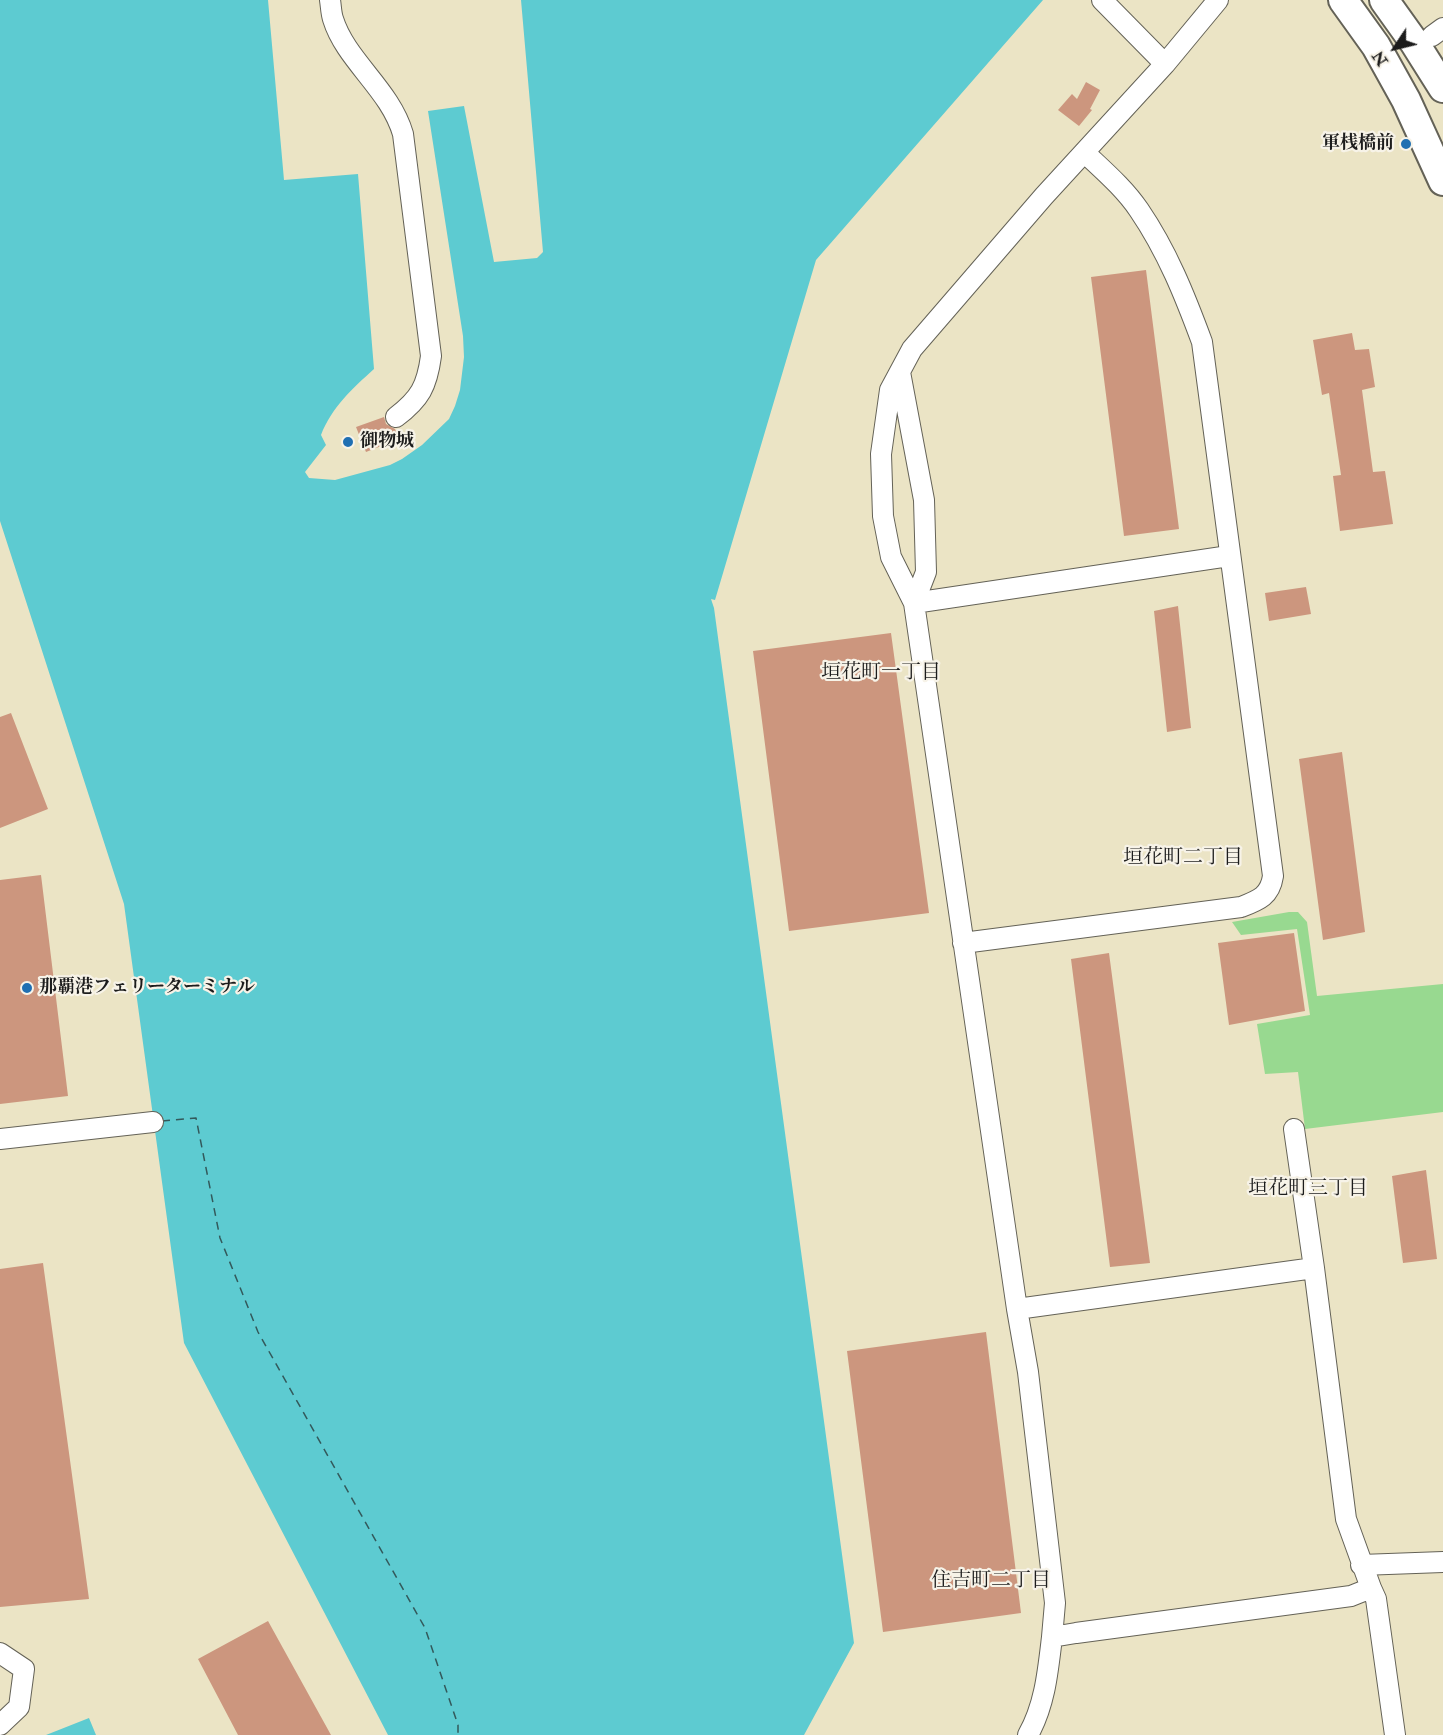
<!DOCTYPE html>
<meta charset="utf-8">
<style>
body{margin:0}
#map{position:relative;width:1443px;height:1735px;overflow:hidden;background:#ebe4c5;font-family:"IM FELL Double Pica",serif}
canvas{display:block}
.north{position:absolute;left:1365px;top:18px;width:60px;height:60px;-webkit-text-stroke:4px #f7f3e8;paint-order:stroke;rotate:235deg;font-size:16px;font-weight:700;line-height:24px;text-align:center;color:#1c1c1c}
.north::after{content:'';display:block;margin:auto;width:21px;height:27px;background:#1c1c1c;clip-path:polygon(50% 0,100% 100%,50% 72%,0 100%)}
</style>
<div id="map">
<canvas width="1443" height="1735"></canvas>
<div class="north">N</div>
</div>
<script>
const ctx = document.querySelector('canvas').getContext('2d');
ctx.lineJoin = 'round';
function fillPath(path, color) { ctx.fillStyle = color; ctx.fill(path, 'evenodd'); }
function strokePath(path, color, width, dash) { ctx.strokeStyle = color; ctx.lineWidth = width; ctx.lineCap = dash ? 'butt' : 'round'; ctx.setLineDash(dash || []); ctx.stroke(path); }
function write(font, color, halo, rows, align = 'center') {
  ctx.font = font + ' "IM FELL Double Pica","Noto Serif JP",serif'; ctx.lineWidth = 4.5; ctx.setLineDash([]); ctx.textBaseline = 'middle'; ctx.strokeStyle = halo; ctx.fillStyle = color; for (const [text, x, y, turn = 0] of rows) {
    ctx.save(); ctx.translate(x, y); ctx.rotate((+turn || 0) * Math.PI / 180); ctx.textAlign = isNaN(turn) ? turn : align; if (halo) ctx.strokeText(text, 0, 0); ctx.fillText(text, 0, 0); ctx.restore();
  }
}
fillPath(new Path2D(`
 M1289,912h9l9,10 10,74 126,-12v128l-138,17 -7,-57 -33,2 -8,-50 53,-9 -13,-86 -56,6 -9,-13z`), '#98d990');
fillPath(new Path2D(`
 M0,0h268l16,180 74,-6 16,195c-22,20 -42,38 -53,66l5,10 -21,27 4,6 26,2 55,-15 12,-6 20,-14 27,-26 6,-13 5,-16 4,-33 -1,-21 -35,-225 36,-5 30,156 43,-4 6,-6 -22,-252h522l-227,260 -101,340 -4,-1 3,9 140,1035 -50,92h-416l-204,-392 -60,-439 -124,-383z
 M89,1718l7,17h-50z`), '#5dcbd1');
strokePath(new Path2D(`
 M162,1121l34,-3 24,120 38,94 167,296 33,97v10`), '#33595b', 1.5, [8, 6]);
fillPath(new Path2D(`
 M1086,82l14,8 -10,19 2,1 -13,16 -21,-16 14,-16 5,5z
 M1146,270l33,259 -55,7 -33,-259z
 M1352,333l3,17 14,-1 6,38 -13,3 11,82 12,-1 8,53 -53,7 -7,-55 8,-1 -12,-82 -7,2 -9,-55z
 M384,417l2,7 9,5 4,10 -33,13 -10,-25z
 M1306,587l5,27 -42,7 -4,-28z
 M1178,606l13,122 -24,4 -13,-121z
 M891,633l38,280 -140,18 -36,-280z
 M11,713l37,96 -48,19v-111z
 M1342,752l23,180 -42,8 -24,-181z
 M41,875l27,221 -68,8v-224z
 M1294,933l11,78 -76,14 -11,-82z
 M1109,953l41,310 -40,4 -39,-308z
 M1426,1170l11,89 -34,4 -11,-87z
 M43,1263l46,336 -89,8v-338z
 M986,1332l35,281 -138,19 -36,-281z
 M268,1621l63,114h-93l-40,-76z`), '#cc967e');
const minor = new Path2D(`
 M330,0c1,6 1,13 3,19 13,42 57,70 70,115l28,222c-4,30 -11,43 -35,61
 M1102,0l63,64
 M1432,36l11,-8
 M900,372l24,128 2,72 -12,31
 M914,603l315,-47
 M963,943l278,-36c18,-7 29,-11 32,-31l-71,-534c-17,-46 -35,-91 -63,-132 -15,-22 -35,-39 -54,-57
 M1294,1129l20,139
 M0,1139l153,-17
 M1017,1309l297,-41 32,251 25,69 -20,8 -275,37 -24,4 3,-34 -27,-231 -11,-63 -103,-706 -23,-46 -8,-41 -2,-62 9,-64 22,-41 132,-153 121,-132 53,-64
 M1361,1565l82,-3
 M1371,1588l5,11 19,136
 M0,1653l24,16 -5,38 -19,18
 M1028,1735c17,-30 20,-64 24,-98`);
const highway = new Path2D(`
 M1343,0l33,46 30,54 37,81
 M1384,0l30,42 29,46`);
strokePath(minor, '#646257', 22);
strokePath(highway, '#646257', 32);
strokePath(minor, '#fff', 20);
strokePath(highway, '#fff', 28);
for (const [x, y, r, color] of [
 [1406,144,6,"#1f6fb2"],
 [348,442,6,"#1f6fb2"],
 [27,988,6,"#1f6fb2"]
]) { const dot = new Path2D(); dot.arc(x, y, r, 0, 2 * Math.PI); ctx.fillStyle = color; ctx.fill(dot); strokePath(dot, '#f7f3e8', 2); }
write('bold 18px', '#1c1c1c', '#f7f3e8', [
 ["軍桟橋前",1394,144,"right"],
 ["御物城",360,442],
 ["那覇港フェリーターミナル",39,988]
], 'left');
write('20px', '#1c1c1c', '#f7f3e8', [
 ["垣花町一丁目",881,674],
 ["垣花町二丁目",1183,859],
 ["垣花町三丁目",1308,1190],
 ["住吉町二丁目",991,1582]
]);
</script>
